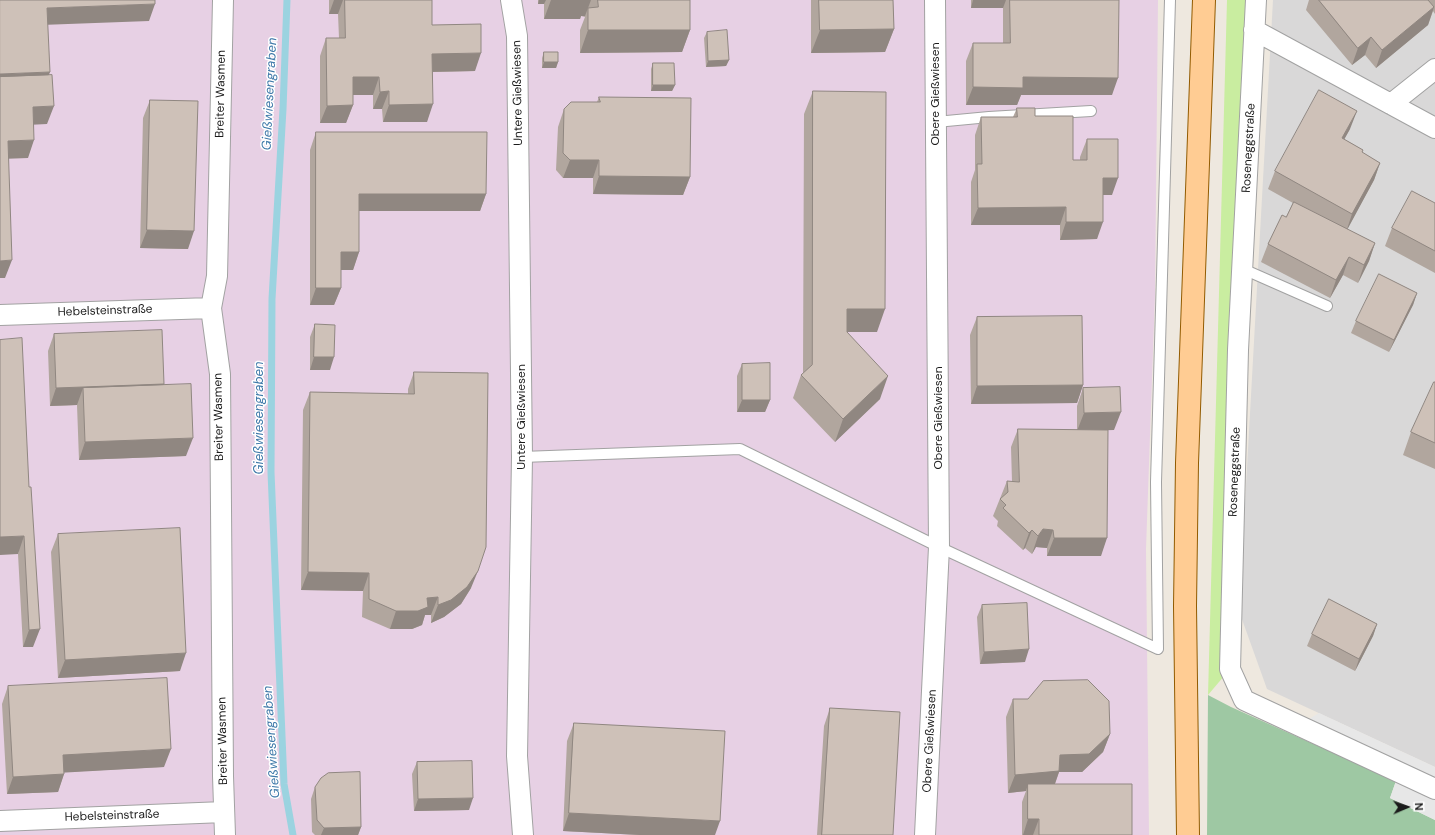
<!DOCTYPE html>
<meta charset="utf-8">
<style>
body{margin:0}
#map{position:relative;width:1435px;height:835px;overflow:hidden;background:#eee8df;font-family:"DM Sans",sans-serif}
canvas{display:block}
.north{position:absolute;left:1387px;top:787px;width:40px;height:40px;-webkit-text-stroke:3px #fff;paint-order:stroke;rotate:88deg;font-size:11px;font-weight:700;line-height:16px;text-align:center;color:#1b1b1b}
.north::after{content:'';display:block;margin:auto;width:14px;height:18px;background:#1b1b1b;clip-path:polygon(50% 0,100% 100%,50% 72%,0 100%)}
</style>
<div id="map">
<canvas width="1435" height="835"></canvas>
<div class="north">N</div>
</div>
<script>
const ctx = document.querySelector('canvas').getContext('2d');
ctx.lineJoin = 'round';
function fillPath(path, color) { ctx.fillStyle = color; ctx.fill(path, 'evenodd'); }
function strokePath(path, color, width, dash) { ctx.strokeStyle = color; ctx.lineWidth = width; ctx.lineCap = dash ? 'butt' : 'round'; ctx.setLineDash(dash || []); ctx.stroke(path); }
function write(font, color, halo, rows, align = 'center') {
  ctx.font = font + ' "DM Sans",sans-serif'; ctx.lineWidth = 3; ctx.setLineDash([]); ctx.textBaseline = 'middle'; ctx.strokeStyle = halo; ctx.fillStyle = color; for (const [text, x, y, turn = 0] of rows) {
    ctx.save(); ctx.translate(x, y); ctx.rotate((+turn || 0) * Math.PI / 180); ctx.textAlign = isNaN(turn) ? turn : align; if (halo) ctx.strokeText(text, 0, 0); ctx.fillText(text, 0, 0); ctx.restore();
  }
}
fillPath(new Path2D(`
 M1273,0h162v767l-168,-78 -28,-78z`), '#d9d8d8');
fillPath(new Path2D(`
 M0,0h1158l-3,294 -9,255 3,286h-1149z`), '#e7d0e4');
fillPath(new Path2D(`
 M1227,0h29l-26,669 -22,26z`), '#c9eda0');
fillPath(new Path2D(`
 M1208,695l23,12 165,74 -6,17 45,22v15h-228z`), '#9ec8a3');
fillPath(new Path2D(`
 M1319,713l116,54v53l-45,-22 6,-17 -97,-56z`), '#e7e7e7');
strokePath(new Path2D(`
 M287,0l-4,109 -11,190 -1,173 13,312 9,51`), '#9bd3e0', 7);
const service = new Path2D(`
 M936,122l53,-5 102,-6
 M1243,269l84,37
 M522,457l218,-8 199,98 219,102 -2,-167 14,-482`);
const minor = new Path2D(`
 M223,0l-6,276 -6,32 9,66 3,402 2,59
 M511,0l6,36 5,421 -5,299 6,79
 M1256,0l-18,350 -8,319 14,31 191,89
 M1254,30l181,98
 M1391,104l44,-35
 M0,315l211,-7
 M0,821l224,-9
 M925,835l14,-288 -4,-547`);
const primary = new Path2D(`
 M1188,835l-3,-229 2,-143 17,-463`);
strokePath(service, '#a2a2a2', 12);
strokePath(minor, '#a2a2a2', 22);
strokePath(primary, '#925b00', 24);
strokePath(service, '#fff', 10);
strokePath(minor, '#fff', 20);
strokePath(primary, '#ffcc93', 22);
fillPath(new Path2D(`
 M329,0h103v25l43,46 -42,1 -6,50h-44l-1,-13h-9v-14h-20v10l-7,18h-26v-67l6,-18h13l-1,-24h-9z
 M538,0h152v30l-8,22 -102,1v-23l5,-13 -4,-1 -1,3h-36v-15h-6z
 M811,0h82l1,29 -9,23 -74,1z
 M971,0h148l-7,95h-91l-4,10h-51v-44l7,-18h30v-35h-32z
 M1309,0h126v14l-2,-3 -5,14 -52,43 -11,-13 -13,10 -46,-55z
 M707,32l22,28 -3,6 -20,1 -2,-29z
 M544,52l14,10 -2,6h-14v-10z
 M653,63l22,22 -3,6h-21v-22z
 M813,91l64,241h-30l33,67 -45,43 -42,-44 8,-23 2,-2 1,-259z
 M599,97l91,80 -7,18 -90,-1v-16h-30l-7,-8 2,-43 6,-18 33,-7z
 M150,100l38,149 -48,-1 3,-130z
 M1017,108l18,8 38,44h7v-3l7,-18 25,56h-9l-6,44 -37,1v-15h-89v-43l4,-12v-35l6,-18h32z
 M1350,129l-6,10 19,11 -1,3 18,10 -6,17 -27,49 28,14 -6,18 -11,22 -15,-8 -13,23 -69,-36 7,-18 18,-27 7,-14 -25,-14 7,-18z
 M316,132l170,62 -6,17h-121v41l-6,18h-12v18l-7,17h-24v-155z
 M1435,203v70l-50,-27 7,-18z
 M1417,293l-4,12 -24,47 -38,-19 5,-12z
 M977,317l106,68 -6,18 -106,1 -1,-69z
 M315,324l15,46h-20v-33z
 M54,334l110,50 -1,1 23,71 -107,4 -2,-55 -27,1 -2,-55z
 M742,364l28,36 -5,12h-28v-36z
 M414,372l57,216 -10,16 -17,13 -13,6v-8h-6l-3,10 -10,4h-22l-28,-12 1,-26 -62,-1 2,-180 7,-18 98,2v-5z
 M1435,382v87l-32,-14 8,-23z
 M1083,388l31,42h-6l-7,126h-54v-8l-11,-1 -4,7 -7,-6 -2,2 -26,-24 1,-5 -5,-5 14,-35 5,1 -1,-35 7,-18 59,1v-24z
 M29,487l4,160h-10l-5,-93z
 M58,534l122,137 -122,7 -7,-126z
 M982,605l43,57 -45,2 -3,-47z
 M1377,624l-4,12 -18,35 -48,-25 5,-12z
 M8,686l156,81 -100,5v2l-6,18 -51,2 -5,-90z
 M1013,699l97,35 -7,18 -21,20h-23l-4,12 77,51h-110v-33l4,-11 -18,2 -2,-76z
 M830,708l63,127h-76l7,-109z
 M574,723l141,112h-75l-77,-4 4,-90z
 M417,762l52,48 -55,1 -2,-37z
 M315,787l46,40 -3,8h-43l-3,-3 -1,-33z`), '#b1a69e');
fillPath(new Path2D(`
 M334,0h9l-5,14h-9z
 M539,0h7l-2,4h-6z
 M551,0h40l-6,16h-4l-1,3h-36z
 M973,0h33l-3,8h-32z
 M155,4l-6,17 -108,4 6,-17z
 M1434,7l-6,18 -52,43 6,-18z
 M894,29l-9,23 -74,1 9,-23z
 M588,30h102l-8,22 -102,1z
 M1371,37l-6,18 -13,10 6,-17z
 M481,53l-6,18 -49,1 6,-18z
 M729,60l-3,6 -20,1 2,-6z
 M544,62h14l-2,6h-14z
 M50,72l-7,18 -43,2v-18z
 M353,77h26l-6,18h-27z
 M1023,77l95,1 -6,17h-91l-4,10h-51l7,-18z
 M653,85h22l-3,6h-21z
 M389,91l-7,18h-9l7,-17z
 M433,104l-6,18h-44l6,-17z
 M353,105l-7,18h-26l7,-17z
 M54,106l-7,18 -20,1 6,-18z
 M1357,111l-7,18 -15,27 7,-18z
 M34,140l-6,18 -27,1 7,-18z
 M570,160h29l-6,18h-30z
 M1380,163l-6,17 -28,52 6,-18z
 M599,176l91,1 -7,18 -90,-1z
 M1103,178h15l-6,17h-15z
 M359,194h127l-6,17h-127z
 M1066,207l-6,18h-89l7,-17z
 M1066,222h37l-6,17 -37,1z
 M147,230l47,1 -6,18 -48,-1z
 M1375,243l-6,18 -11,22 6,-18z
 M341,252h18l-6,18h-19z
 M1349,257l-6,18 -13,23 6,-18z
 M12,260l-7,18h-5v-17z
 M316,288h25l-7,17h-24z
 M1417,293l-4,12 -24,47 5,-12z
 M847,309h38l-8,23h-38z
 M314,357h20l-4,13h-20z
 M888,376l-8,23 -45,43 8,-23z
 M164,384l-7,18 -74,-14 -6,17 -27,1 6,-18z
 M1083,385l-6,18 -106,1 6,-18z
 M742,400h28l-5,12h-28z
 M1121,412l-7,18 -37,1 7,-18z
 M193,438l-7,18 -107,4 6,-18z
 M1043,529l10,1 -6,18 -11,-1 -4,7 6,-18z
 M1032,530l-7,18 -2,2 6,-17z
 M24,536l-6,18 -18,1v-18z
 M1054,538h53l-6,18h-54z
 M478,571l-7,17 -10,16 -17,13 -13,6 7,-18z
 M308,572l61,1 -6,18 -62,-1z
 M438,597l-7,18h-6l-3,10 -10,4h-22l6,-18 31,-13z
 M1377,624l-4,12 -18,35 4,-12z
 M40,629l-7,18h-10l6,-17z
 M1029,649l-4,13 -45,2 4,-12z
 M186,653l-6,18 -122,7 7,-18z
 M1110,734l-7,18 -21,20h-23l-6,17 -25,-5 -2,7 -18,2 7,-18 45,-20z
 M171,749l-7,18 -107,6 6,-18z
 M64,774l-6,18 -51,2 6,-17z
 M473,798l-4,12 -55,1 4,-12z
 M569,813l151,8 -5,14h-75l-77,-4z
 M1028,819h11l-6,16h-10z
 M361,827l-3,8h-37l3,-7z`), '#908781');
const building = new Path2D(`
 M0,0h155v4l-108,4 3,64 -50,2z
 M345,0h87v25l49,-1v29l-49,1 1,50 -44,1v-14l-9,1 -1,-15h-26v28l-26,1 -1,-68h19z
 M598,0h92v30h-102v-22l10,-1z
 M819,0h74l1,29 -74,1z
 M1010,0h109l-1,78 -95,-1v11l-50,-1v-44h37z
 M1319,0h109l6,7 -52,43 -11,-13 -13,11z
 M727,30l2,30 -21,1 -1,-29z
 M544,52h14v10h-14z
 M653,63h21l1,22h-22z
 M52,75l2,31 -21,1 1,33 -26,1 4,119 -12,1v-184z
 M1319,90l38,21 -15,27 21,12 -1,2 18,11 -28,51 -77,-43z
 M813,91l73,1 -1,217h-38v23l41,44 -45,43 -42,-44 11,-10z
 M599,97l92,1 -1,79 -91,-1v-16h-29l-7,-7 1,-44 7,-7h29z
 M150,100l48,1 -4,130 -47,-1z
 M1017,108h18v8h38v44h14v-21h31v39h-15v44h-37v-15l-88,1 -1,-44h5l-1,-47h36z
 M316,132h171l-1,62h-127v58h-18v36h-25z
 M1412,191l23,12v48l-43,-23z
 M1294,202l81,41 -11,22 -15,-8 -13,23 -68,-36 14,-29 4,2z
 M1379,274l38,19 -23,47 -38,-19z
 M1082,316l1,69 -106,1v-69z
 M315,324l20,1 -1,32h-20z
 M162,330l2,54 -108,4 -2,-54z
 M22,338l7,149h2l9,142 -11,1 -5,-94 -24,1v-197z
 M770,363v37h-28v-36z
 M414,372l74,1 -2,174 -8,24 -11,16 -16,13 -13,5v-8l-11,1 1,9 -10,4h-22l-27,-12v-26l-61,-1 2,-180 104,2z
 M1434,382h1v61l-24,-11z
 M191,384l2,54 -108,4 -2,-54z
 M1120,387l1,25 -37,1 -1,-25z
 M1018,429l90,1 -1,108h-53l-1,-8 -10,-1 -5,7 -6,-6 -3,3 -26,-25 3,-3 -6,-6 8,-7 -1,-11 12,1z
 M180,528l6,125 -121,7 -7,-126z
 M1329,599l48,25 -18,35 -47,-25z
 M1027,603l2,46 -45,3 -2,-47z
 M167,678l4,71 -108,6 1,19 -51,3 -5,-91z
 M1088,680l21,21 1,33 -21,20 -29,1 -1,16 -44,4 -2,-76h15l15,-18z
 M830,708l70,4 -7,123h-71z
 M574,723l151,8 -5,90 -151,-8z
 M472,761l1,37 -55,1 -1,-37z
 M360,772l1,55 -37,1 -7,-8 -2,-33 6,-9 7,-5z
 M1028,784h104v51h-93v-16h-11z`);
fillPath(building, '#cec1b8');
strokePath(building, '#908781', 1);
write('12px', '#1b1b1b', '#fff', [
 ["Untere Gießwiesen",518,93,-91],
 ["Breiter Wasmen",221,94,-89],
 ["Obere Gießwiesen",936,94,-90],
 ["Roseneggstraße",1249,148,-87],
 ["Hebelsteinstraße",105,311,-2],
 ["Breiter Wasmen",219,417,-91],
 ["Untere Gießwiesen",522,417,-90],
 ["Obere Gießwiesen",939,418,-90],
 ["Roseneggstraße",1235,472,-88],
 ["Breiter Wasmen",223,741,-91],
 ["Obere Gießwiesen",930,741,-87],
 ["Hebelsteinstraße",112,816,-2]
]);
write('italic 13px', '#3f79a9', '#fff', [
 ["Gießwiesengraben",270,94,-87],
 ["Gießwiesengraben",260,418,-90],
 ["Gießwiesengraben",272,742,-94]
]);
</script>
